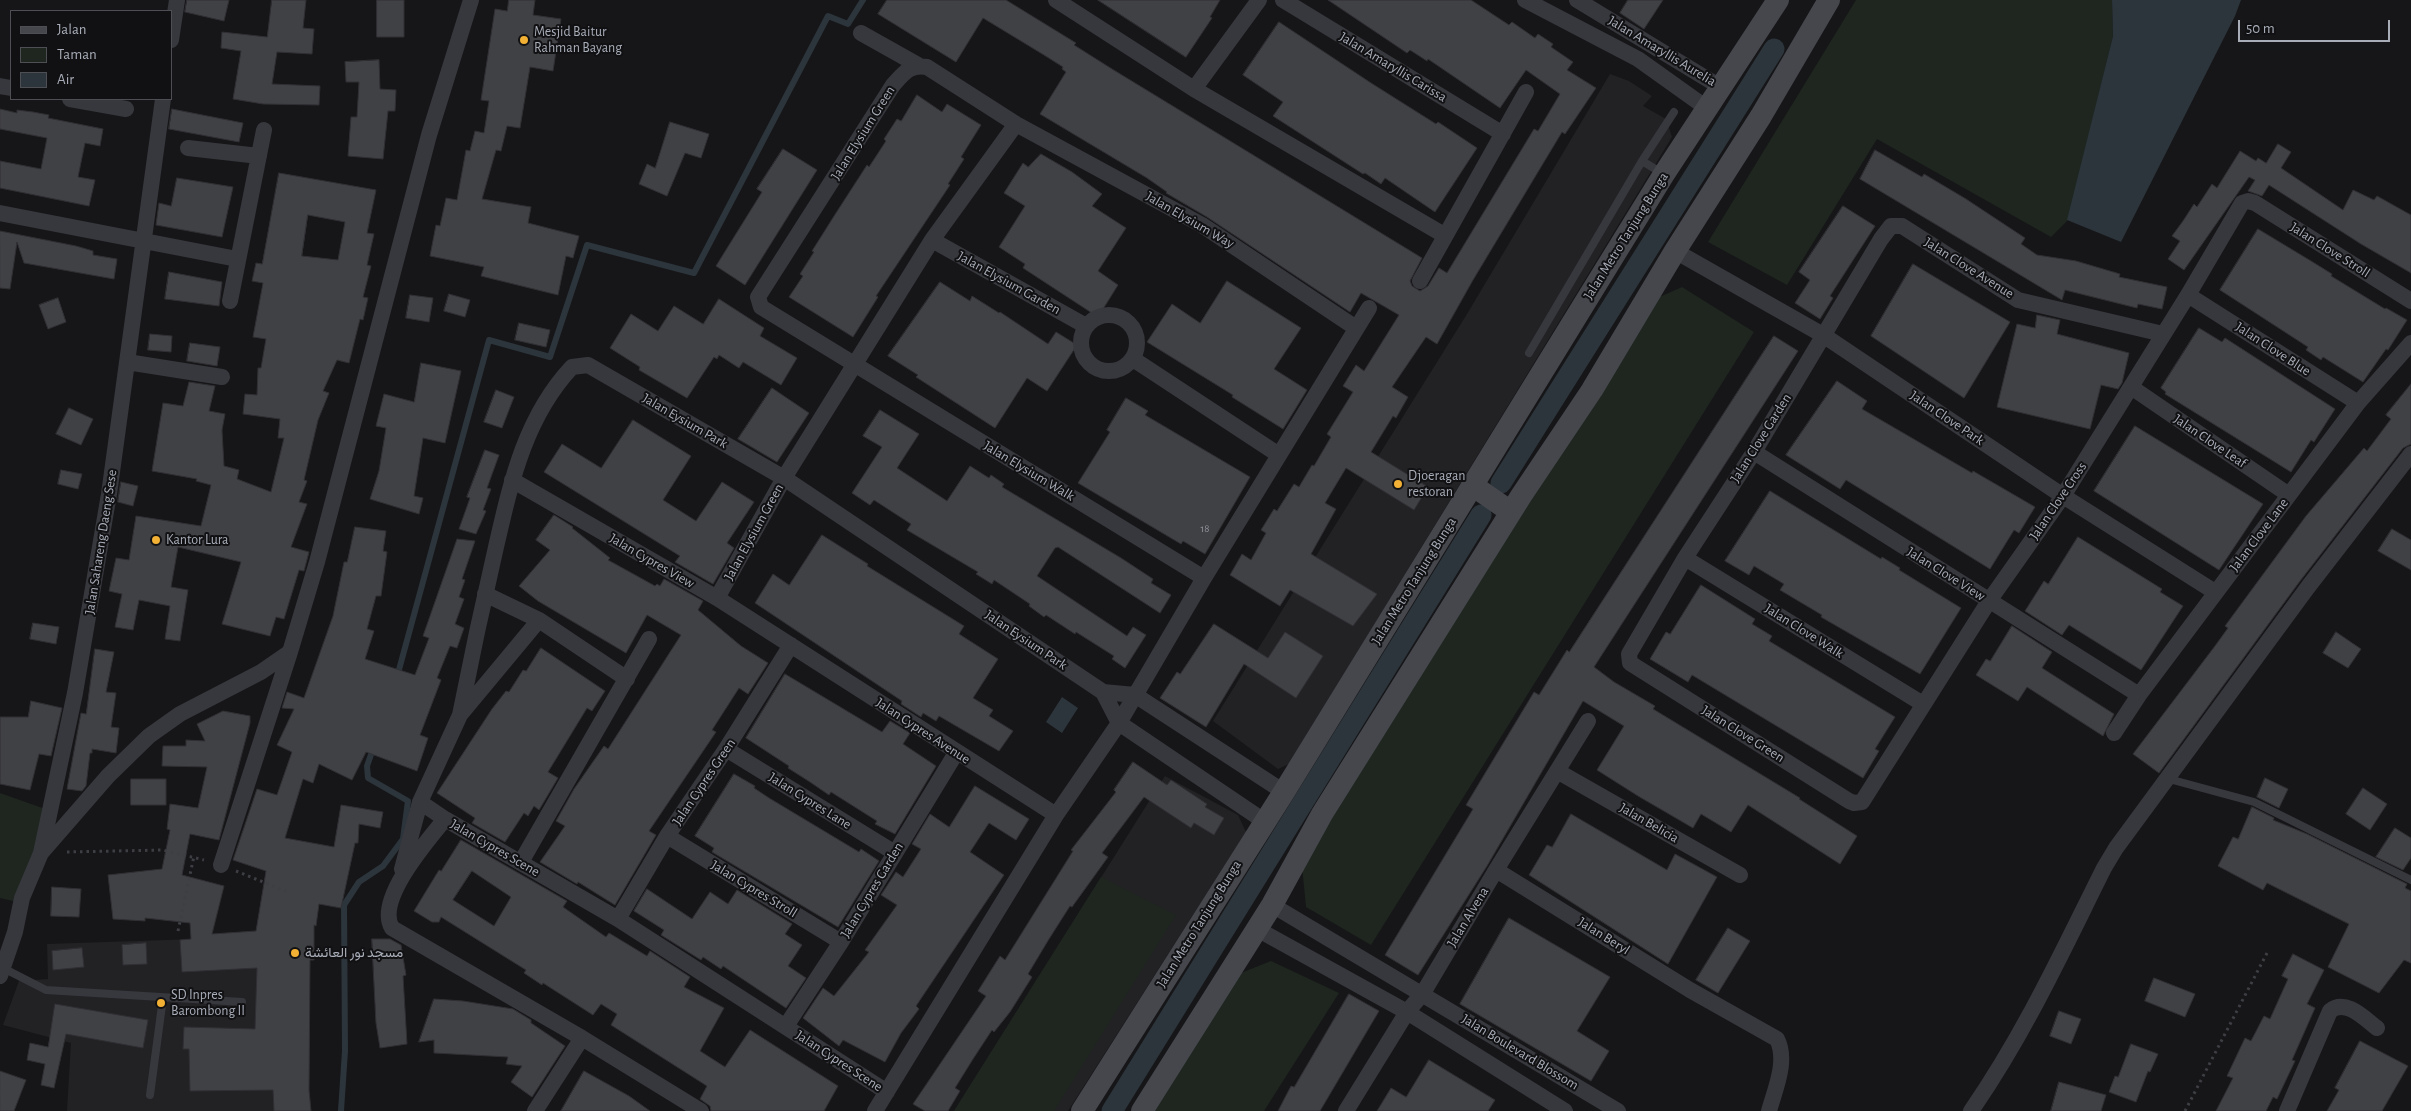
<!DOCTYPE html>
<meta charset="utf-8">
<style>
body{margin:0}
#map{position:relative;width:2411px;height:1111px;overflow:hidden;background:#161618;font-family:"Alegreya Sans",sans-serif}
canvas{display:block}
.legend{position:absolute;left:10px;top:10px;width:162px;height:90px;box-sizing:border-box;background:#111113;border:1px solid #4d4f55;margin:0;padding:6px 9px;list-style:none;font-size:15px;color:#a8adb8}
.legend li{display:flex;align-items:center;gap:10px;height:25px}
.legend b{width:25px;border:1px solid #4d4f55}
.scale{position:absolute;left:2238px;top:20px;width:152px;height:22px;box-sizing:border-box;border:2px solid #a8adb8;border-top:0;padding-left:6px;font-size:15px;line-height:18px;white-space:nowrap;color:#a8adb8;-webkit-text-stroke:4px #111113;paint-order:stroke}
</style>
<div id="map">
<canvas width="2411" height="1111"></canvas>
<ul class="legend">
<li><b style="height:6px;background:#45474d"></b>Jalan</li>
<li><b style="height:14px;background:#1e261f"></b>Taman</li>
<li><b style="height:14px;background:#2c353c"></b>Air</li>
</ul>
<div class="scale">50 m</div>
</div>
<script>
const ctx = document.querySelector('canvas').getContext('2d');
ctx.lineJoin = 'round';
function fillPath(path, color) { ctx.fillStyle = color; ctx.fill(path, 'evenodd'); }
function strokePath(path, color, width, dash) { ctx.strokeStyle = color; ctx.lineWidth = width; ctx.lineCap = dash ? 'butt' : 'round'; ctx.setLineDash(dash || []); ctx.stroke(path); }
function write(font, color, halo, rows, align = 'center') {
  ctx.font = font + ' "Alegreya Sans",Vazirmatn,sans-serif'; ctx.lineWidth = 4; ctx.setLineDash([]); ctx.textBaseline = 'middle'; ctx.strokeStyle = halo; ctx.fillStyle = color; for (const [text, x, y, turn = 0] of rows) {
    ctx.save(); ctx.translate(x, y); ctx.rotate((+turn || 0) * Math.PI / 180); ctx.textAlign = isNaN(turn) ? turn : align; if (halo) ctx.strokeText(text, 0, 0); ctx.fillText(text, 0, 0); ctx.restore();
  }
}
fillPath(new Path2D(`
 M1610,74l19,7 23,15 -9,10 23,13 6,18 -383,627 -11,5 -65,-48 254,-407z
 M1165,776l73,39 8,17 -178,279h-114z
 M256,937l1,32 53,-2 -1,144h-242l4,-68 -68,-18 16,-44 29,-2 -1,-35z`), '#222225');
fillPath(new Path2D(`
 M1856,0h256l1,36 -45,184 -17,17 -174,-98 -90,146 -79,-43z
 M1682,287l72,45 -383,613 -65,-38 -4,-41 353,-567z
 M0,793l51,18 -25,93 -26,-6z
 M1101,877l75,38 -122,196h-100z
 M1271,961l68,32 -75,118h-112l84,-136z`), '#1e261f');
fillPath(new Path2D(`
 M2112,0h129l-6,16 -114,226 -54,-22 46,-184z
 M1062,697l16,11 -16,25 -16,-11z`), '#2c353c');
strokePath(new Path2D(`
 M397,677l92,-337 61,17 37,-112 107,28 134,-257 20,8 15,-24
 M341,1111l4,-60 -1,-146 15,-23 24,-16 20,-27 5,-38 -40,-23 -1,-12 7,-20`), '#2c353c', 6);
strokePath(new Path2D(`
 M1501,483l273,-434
 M1112,1111l369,-596`), '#2c353c', 21);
const building = new Path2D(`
 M187,0h42l-5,21 -39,-9z
 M272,0h34l-3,28 11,1 -2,25 -35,-2 -5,32 48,2 -1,19 -56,-1 -30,-5 8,-48 -20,-3 1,-16 45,5z
 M377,0h27v37h-27z
 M509,0h26l-2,15 28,4 -8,52 -23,-4 -10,61 -13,-2 -6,25 -5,-1 -14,49 49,8 -3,16 51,13 -6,22 -7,-2 -8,39 -77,-19 3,-9 -54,-11 6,-31 4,1 6,-28 11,2 9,-50 4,1 5,-20 9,2 5,-32 -8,-1 14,-91 12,2z
 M887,0h119l70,43 -2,2 38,24 310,189 -12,23 2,5 8,5 8,-5 11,-18 8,5 87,-144 4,2 22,-37 -34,-24 -26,38 -72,-49 -1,2 -17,-11 -3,3 -79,-53h143l38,25 3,-3 23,16 3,-4 15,10 -2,3 22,15 -6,8 29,18 -31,46 -3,-2 -89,148 -36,64 -11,-7 -34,50 16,10 -12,21 -3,-2 -22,36 57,35 -14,23 -68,-42 -21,35 11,6 -25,45 66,40 -24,32 -63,-36 -10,16 -50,-31 12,-21 9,6 15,-27 -5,-3 13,-21 3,2 17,-27 5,3 13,-22 2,1 17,-29 -4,-3 26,-42 -10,-6 13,-21 8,6 35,-56 -38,-22 -11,19 -143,-95 -41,-24 1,-1 -20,-14 -107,-64 26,-42 -4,-3 1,-2 -19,-12 -61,-37 -27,44 -78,-48z
 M1098,0h122l-10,17 2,1 -26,39z
 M1628,0h35l-19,29 -24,-16z
 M1279,22l92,61 65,41 2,-2 39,26 -42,64 -50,-34 -4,6 -16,-11 -2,1 -90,-58 10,-14 -40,-27z
 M379,60l1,29 16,1 -1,21h-7l-5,48 -35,-3 3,-39h6l2,-35h-13l-1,-20z
 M917,95l25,17 5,-8 34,21 -20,32 3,2 -16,25 2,1 -74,111 2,1 -25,40 -64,-40 14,-21 -3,-2 14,-22 -2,-1 24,-38 31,-48 2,2 17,-26 -2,-2 13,-20 4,2z
 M0,109l17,4v-3l16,2 16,3 -1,3 55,11 -3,17 -15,-3 -7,34 17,3 -6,26 -89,-18v-27l41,8 6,-31 -47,-9z
 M172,109l71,14 -4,19 -70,-13z
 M670,122l39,12 -8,24 -16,-5 -18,43 -28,-12 8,-20 8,4z
 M2278,144l13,8 -10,16 62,42 10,-20 21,10 3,-4 34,19v58l-50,-29 -92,-59 -7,11 -14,-5 7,-11 -6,-3 -65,93 -16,-11 12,-18 -8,-5 11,-15 11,-17 3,3 15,-23 5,4 23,-37 16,10 2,-3 8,5z
 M783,149l34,21 -72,115 -29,-19 46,-74 -5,-3z
 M1875,150l47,27 2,-3 42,25 59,39 -4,6 16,11 39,6 44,13 -1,3 48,10 -5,22 -24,-5 -1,4 -72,-18 -3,10 -202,-121z
 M1041,154l31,18 30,22 -10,12 34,22 -28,43 20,14 -20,32 -75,-49 2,-4 -26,-17 26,-41 -21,-13 19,-30 5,4z
 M279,173l97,17 -9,43 7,1 -7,31 4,1 -8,31 5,1 -5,22 -3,-1 -11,44 -12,-3 -14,31 6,2 -11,27 -14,60 3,1 -8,21 8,2 -16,43 18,5 -5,19 -5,-1 -15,49 -8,-2 -6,19 -48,-12 19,-62 -63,-15 -7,40 17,3 -8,51 -15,-2 5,-33 -31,-6 -6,30 -18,-3 7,-33 -13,-3 7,-33 13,2 7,-44 65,10 10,-41 -15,-4 1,-2 -45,-8 11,-68 20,3 6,-24 26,4 -6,25 16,3 -3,16 2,36 15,4 -2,9 34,13 13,-54h-6l2,-19 -37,-5 2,-20 12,1 1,-27h3l5,-29 -13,-2 10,-54 -11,-2 4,-18 6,1zM308,215l37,7 -7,38 -36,-4z
 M177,178l56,9 -11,50 -66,-12 3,-22 12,3z
 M1843,206l32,20 -45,70 3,2 -13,21 -25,-16 15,-23 -11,-8z
 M2258,229l53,32 21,13 -1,2 54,33 1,-1 21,12 -19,30 -2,-1 -23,33 -40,-25 -2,3 -15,-10 2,-3 -88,-57z
 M0,231l76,15 17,5v4l24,4 -3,20 -90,-16 -7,-21 -7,47 -10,-1z
 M1913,264l97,58 -46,76 -93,-62z
 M169,272l53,10 -3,24 -54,-7z
 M1227,281l74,47 -27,41 33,21 -24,39 -51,-32 1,-2 -86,-53 25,-38 28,19z
 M940,282l30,19 2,-5 27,17 1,-1 48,32 8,-12 21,13 -30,46 -20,-13 -32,50 -79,-51 2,-2 -30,-19z
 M449,294l21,6 -5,17 -21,-6z
 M410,295l23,3 -4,24 -23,-4z
 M58,298l8,24 -18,7 -9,-24z
 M719,299l45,29 -4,8 37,22 -16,27 -38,-23 -4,6 -20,-13 -2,4 -3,-2 -27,41 -48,-28 1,-3 -30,-19 21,-34 27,17 16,-25 29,18z
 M2037,315l23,5 -3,14 72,19 -7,30 -4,6 -17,-4 -11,44 -93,-22 20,-83 18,4z
 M519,323l31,7 -4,17 -31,-7z
 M2199,328l23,14 3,-4 110,71 -21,33 -3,-2 -20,32 -126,-78 1,-2 -5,-4z
 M150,334l22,2 -1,16 -23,-2z
 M1774,336l24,15 -204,316 20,15 41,24 -2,3 147,89 -1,1 58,37 -17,28 -92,-59 -17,27 -30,-18 -8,14 -55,-32 -41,-26 27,-44 -41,-25 -96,165 -69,109 -33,-20 88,-146 -7,-4 68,-113 5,3 28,-45 2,2z
 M190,343l30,4 -3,19 -30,-5z
 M421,363l40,8 -16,72 -22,-5 -9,58 9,2 -4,16 -49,-15 9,-28 7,-43 -10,-2 8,-32 30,8z
 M1837,381l30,20 -5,8 110,64 1,-2 62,36 -16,26 -5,-3 -24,39 -144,-89 -6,9 -54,-34z
 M2411,384v60l-8,4 -103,133 -141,192 -26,-19 82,-108 13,-18 -3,-2 14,-19 67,-91 58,-68 3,3 24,-32 -5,-4z
 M772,388l37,25 -32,49 -39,-23z
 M496,390l18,7 -12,31 -18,-6z
 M1126,398l22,13 -3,4 105,62 -45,77 -22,-13 -2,3 -103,-61 32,-51 -3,-2z
 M69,408l24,11 -12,26 -25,-11z
 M880,410l39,24 -22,34 50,33 23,-35 19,12 2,-3 13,9 -2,3 119,71 32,21 -2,4 20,12 -11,18 -102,-66 -3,1 -18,28 90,60 6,-9 13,8 -21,33 -13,-9 2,-3 -38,-24 -1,2 -29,-19 -2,2 -15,-11 1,-2 -36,-24 -2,4 -16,-10 2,-2 -71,-42 4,-6 -37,-24 -4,5 -18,-12 30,-46 -19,-11z
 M633,420l58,36 -28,44 33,21 26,-39 32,20 -27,41 7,5 -21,36 -38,-22 5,-6 -136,-84 18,-28 39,24z
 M2135,426l128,78 -44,66 -125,-79z
 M485,450l14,5 -12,33 4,1 -8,21 3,1 -10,23 -17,-5 11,-31 -3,-1z
 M61,470l21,4 -4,15 -20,-5z
 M121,482l17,4 -5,20 -15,-4z
 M1770,491l111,68 1,-2 18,11 -1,2 62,38 -41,66 -99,-57 1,-2 -42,-25 4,-6 -30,-18 -5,9 -24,-14z
 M554,515l19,12 -1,1 38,30 -2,2 47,26 2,-2 3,2 4,-7 39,22 -5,9 43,36 27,17 -20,31 -9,-6 -27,42 4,2 -67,99 7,4 -41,70 -37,-23 -1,2 -37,-22 25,-36 -9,-5 18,-32 30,-43 4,3 73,-114 -34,-20 -21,38 -88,-52 -19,-15 31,-36 -14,-10z
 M355,527l31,4 -3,20 4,1 -6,44h-5l-9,33 7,2 -9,28 50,16 14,-37 -6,-2 34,-97 18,2 -13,38 3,1 -6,17 5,2 -9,25 9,4 -7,20 -7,-2 -13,32 4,2 -21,55 8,3 -11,33 -51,-19 -14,28 -33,-16 -6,19 -10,-4 -18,59 49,9 7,-42 42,7 -3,16 -21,-4 -1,19h-3l-14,65 -22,-4 -3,22 -2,-1v35h-4l-1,130 2,21h-37l-1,-21 -83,1 -1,-42h-6l1,-22 71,2 2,-61 -75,4 -2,-32 11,-1 -1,-16 -45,-5v3l-32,-2 -5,-44 54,-6 8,-39 -3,-1 3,-25 28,4 9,-41 -45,-1 1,-20h23v-6l19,1 -8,-17 26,-13 27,5v7l-31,117 -29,-6 -8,41 42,11 -12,48 44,-3 10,-60 -33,-11 24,-71 20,6 15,-43 -15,-7 17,-36 -12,-1 5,-16 17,6 29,-82 11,-54h3z
 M2392,529l19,11v30l-33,-19z
 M822,535l46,29 -1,2 97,60 -5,8 39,25 -25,39 20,12 -4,6 24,15 -14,20 -60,-35 -3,5 -13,-8 -2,4 -20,-13 1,-3 -147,-98 18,-29 16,11z
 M2078,537l84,52 -2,3 23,14 -42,64 -72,-45 -7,10 -37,-24 19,-30 4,3z
 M1701,585l54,34 -3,5 20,12 -3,5 126,76 -20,32 4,2 -16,27 -171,-103 -4,7 -38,-23 16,-27 4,2z
 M33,623l26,4 -3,17 -26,-5z
 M1214,624l54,34 17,-26 38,24 -27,42 -52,-34 -38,63 -46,-29 17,-26 3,2z
 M2012,626l40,26 -10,16 72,46 -11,22 -76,-49 -9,14 -42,-26 10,-16 4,2z
 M2336,632l25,17 -13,19 -25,-15z
 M541,648l64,43 -13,20 -5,-3 -39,64 10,6 -19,32 -5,-4 -6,10 -4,-3 -19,29 -33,-19 3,-5 -38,-25 55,-84 14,-18 3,1 14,-22 3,1z
 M95,649l19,3 -8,40 10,1 -5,34 8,1 -3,25 -24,-4v4h-2l-4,33 -4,5 -15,-2 14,-76 5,1z
 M785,674l97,58 8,-11 20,12 -7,11 33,22 -41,68 -20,-10 2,-3 -46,-29 -2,3 -19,-13 -22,-14 1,-2 -43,-28z
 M31,701l31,7 -11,48 -12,-2 -9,36 -30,-6v-67h28z
 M1133,762l34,23 4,-5 36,24 -2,3 19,11 -10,17 -20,-12 -3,5 -47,-31 -42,56 6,4 -36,50 -2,-1 -21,33 -21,35 4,3 -22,35 -16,20 -2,-2 -19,29 -18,29 5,3 -12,20h-23l-12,-7 73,-108 -8,-5 22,-35 5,4 68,-109 -2,-1 45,-58 -2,-2z
 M734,774l21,12 -1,2 15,10 90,54 2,-3 18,12 -41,66 -126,-75 2,-4 -19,-12z
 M2265,778l23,11 -9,19 -22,-11z
 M131,779h35v26h-35z
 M975,786l54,33 -13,21 -27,-17 -19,29 34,23 -88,131 3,3 -18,24 -16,29 -42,-22 -4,6 -36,-28 20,-30 11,8 35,-44 -4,-2 32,-45 -16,-10 15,-23 7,5 18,-28 -9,-5 18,-30 19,13z
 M2363,788l24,16 -17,26 -24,-16z
 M2252,807l22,11 -1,2 34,14 100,50 -2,4 6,3v72l-7,-3 -25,33 -51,-26 21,-43 -82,-41 -4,7 -45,-24 15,-29 5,2z
 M1571,814l96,56 8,-16 42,23 -49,87 -139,-89 18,-30 5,2z
 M2395,828l16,10v20l-8,12 -27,-13z
 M461,840l106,61 -4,6 43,30 3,-4 38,23 3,-5 40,26 -6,10 40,21 -24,43 25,16 25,-37 88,56 -14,25h-113l-1,-5 -10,-7 7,-13 -96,-61 6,-11 -16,-10 -8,11 -50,-32 -1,2 -18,-12 2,-3 -85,-53 -2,5h-7l-18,-11 25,-41 2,1zM472,871l39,26 -17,29 -41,-26z
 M52,887l29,2 -2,28 -28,-1z
 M647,889l45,30 18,-27 18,12 9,-14 55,34 -7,10 17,11 -14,21 18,12 -20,30 -63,-42 -2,3 -18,-12 -2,3 -40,-25 3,-5 -30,-19z
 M1509,918l101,59 -33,54 32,20 -18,30 -131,-77z
 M1728,928l22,13 -32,52 -22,-13z
 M372,939h18l11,6 5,30 -3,1 4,68 -27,4 -4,-25z
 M146,943l1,21 -24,1 -1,-20z
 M82,948l2,19 -31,3 -1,-19z
 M2293,954l31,16 -17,34 8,4 -23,52 3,1 -18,38 -4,-2 -7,14h-50l17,-33 -6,-2 18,-38 6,3 13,-25 6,3 18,-40 -6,-3z
 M2154,978l41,16 -10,23 -40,-16z
 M1349,994l30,17 -59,100h-42l13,-25 3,1z
 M434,999l29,2 50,8 18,11v3l34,23 -33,51 -21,-15 11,-16 -16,-2 2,-7 -74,-4v-13l-15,2z
 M55,1004l93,16 -5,28 -77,-14 -12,54 -13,-3 4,-21 -18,-4 3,-17 18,4z
 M2059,1011l22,8 -10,25 -21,-8z
 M2360,1041l48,25 -26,45h-55l12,-21 -4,-2z
 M2131,1044l27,10 -8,18 -2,-1 -12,31 -27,-10 6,-16 3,1z
 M1429,1060l66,40 -7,11h-111l14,-23 15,9z
 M0,1071l26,9 -12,31h-14z
 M584,1071l45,25 21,15h-89z
 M2059,1082l47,13 -5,16h-50z`);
fillPath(building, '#404145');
strokePath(building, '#303034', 1);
strokePath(new Path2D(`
 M67,852l96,-2 41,10
 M236,871l52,21
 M178,931l16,-75
 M2185,1111l82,-158`), '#3d3f44', 3, [2.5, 4]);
strokePath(new Path2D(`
 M1642,161l20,12
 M1529,353l113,-192 32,-49
 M2169,779l85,23 157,78
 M3,968l43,22 196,12
 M150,1095l13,-97`), '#37383d', 8);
strokePath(new Path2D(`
 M1056,0l138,89 250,146
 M1283,0l220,134
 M1525,0l113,59 70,50
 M1577,0l145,88
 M861,33l57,32
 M171,40l6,-40
 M0,86l11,2
 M1194,89l65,-89
 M70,99l56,10
 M188,148l71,8
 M0,213l237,46
 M932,240l154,86
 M1675,251l148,84 240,161 152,96
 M1420,281l106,-189
 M2188,295l170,108
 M230,301l34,-171
 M1081 343a28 28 0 1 1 56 0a28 28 0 1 1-56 0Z
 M2163,334l-145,-34 -116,-74h-11l-10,13 -127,213 -69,106 -56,96 1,9 219,138 5,2 8,-1 127,-201 74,-105 125,-201 54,-92 6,-2 7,2 156,98
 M1133,359l146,96
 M127,362l95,15
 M2131,387l158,108
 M1754,452l385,243
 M512,480l205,118 339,217
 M1685,558l238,146
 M1204,578l-443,-271 -3,-10 135,-212c11,-12 17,-21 34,-18l89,57 186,101 154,103
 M485,594l54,26 88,59
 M717,598l67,-120 148,-238 84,-116
 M1103,692l16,31 145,98
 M460,715c11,-56 23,-112 36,-168 15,-65 29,-130 76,-180l16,-2 196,113 319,214 32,3 149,97
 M2114,733l25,-38 219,-292 53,-60
 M726,749l169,104
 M1557,771l183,104
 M420,802l25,17 173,100 269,173
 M445,819c-17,21 -70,81 -53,109l190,110 119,73
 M667,836l174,106
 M41,853l67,-77 41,-40 31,-22 81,-42 29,-20 27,-90 112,-427 42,-135
 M521,862l128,-223
 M221,865l69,-213
 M402,869l18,-67 40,-87 79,-95
 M1496,870l194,120 87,49c11,22 -2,50 -8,72
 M1272,905l346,206
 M618,919l49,-83 59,-87 65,-104
 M1257,929l150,83 158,99
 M0,976l15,-44 7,-34 19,-45 34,-160 34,-199 54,-395
 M786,1026l55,-84 115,-189
 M535,1111l47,-73
 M875,1111l181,-296 63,-92 85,-145 165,-270
 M1346,1111l61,-99 16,-19 73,-123 92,-149
 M1971,1111c54,-78 91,-159 133,-243l12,-20 192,-261 103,-133
 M2287,1111l43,-100c16,-13 35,8 47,17`), '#37383d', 16);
strokePath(new Path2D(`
 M1472,485l39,27
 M1082,1111l202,-319 380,-618 114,-174
 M1142,1111l130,-206 50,-91 199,-318 71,-106 83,-139 86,-135 68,-116`), '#45474d', 22);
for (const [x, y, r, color] of [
 [524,40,5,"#f2b134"],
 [1398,484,5,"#f2b134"],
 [156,540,5,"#f2b134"],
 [295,953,5,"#f2b134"],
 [161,1003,5,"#f2b134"]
]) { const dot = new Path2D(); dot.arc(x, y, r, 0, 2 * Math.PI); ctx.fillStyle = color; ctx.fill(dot); strokePath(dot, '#111113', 2); }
write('11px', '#8e929b', null, [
 ["18",1205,529]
]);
write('14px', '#a8adb8', '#111113', [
 ["Mesjid Baitur",534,32],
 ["Rahman Bayang",534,48],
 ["Djoeragan",1408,476],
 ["restoran",1408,492],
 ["Kantor Lura",166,540],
 ["مسجد نور العائشة",305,953],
 ["SD Inpres",171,995],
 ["Barombong II",171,1011]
], 'left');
write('14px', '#a8adb8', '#111113', [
 ["Jalan Amaryllis Aurelia",1662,51,31],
 ["Jalan Amaryllis Carissa",1393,67,31],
 ["Jalan Elysium Green",863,133,-58],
 ["Jalan Elysium Way",1190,220,30],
 ["Jalan Metro Tanjung Bunga",1626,236,-58],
 ["Jalan Clove Stroll",2330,250,32],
 ["Jalan Clove Avenue",1969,268,32],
 ["Jalan Elysium Garden",1009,283,29],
 ["Jalan Clove Blue",2273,349,33],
 ["Jalan Clove Park",1947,418,34],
 ["Jalan Eysium Park",685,421,30],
 ["Jalan Clove Garden",1761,438,-58],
 ["Jalan Clove Leaf",2210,441,34],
 ["Jalan Elysium Walk",1029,471,31],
 ["Jalan Clove Cross",2058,501,-56],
 ["Jalan Elysium Green",754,532,-61],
 ["Jalan Clove Lane",2259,535,-53],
 ["Jalan Sahareng Daeng Sese",101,542,-81],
 ["Jalan Cypres View",652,561,30],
 ["Jalan Clove View",1946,574,32],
 ["Jalan Metro Tanjung Bunga",1414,581,-58],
 ["Jalan Clove Walk",1804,631,32],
 ["Jalan Eysium Park",1026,640,34],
 ["Jalan Cypres Avenue",923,731,33],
 ["Jalan Clove Green",1743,734,32],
 ["Jalan Cypres Green",704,782,-56],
 ["Jalan Cypres Lane",810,801,32],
 ["Jalan Belicia",1649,823,30],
 ["Jalan Cypres Scene",495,848,30],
 ["Jalan Cypres Stroll",754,889,31],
 ["Jalan Cypres Garden",872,890,-59],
 ["Jalan Alvena",1468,917,-59],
 ["Jalan Metro Tanjung Bunga",1199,924,-58],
 ["Jalan Beryl",1604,936,32],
 ["Jalan Boulevard Blossom",1520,1052,31],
 ["Jalan Cypres Scene",839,1061,33]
]);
</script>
